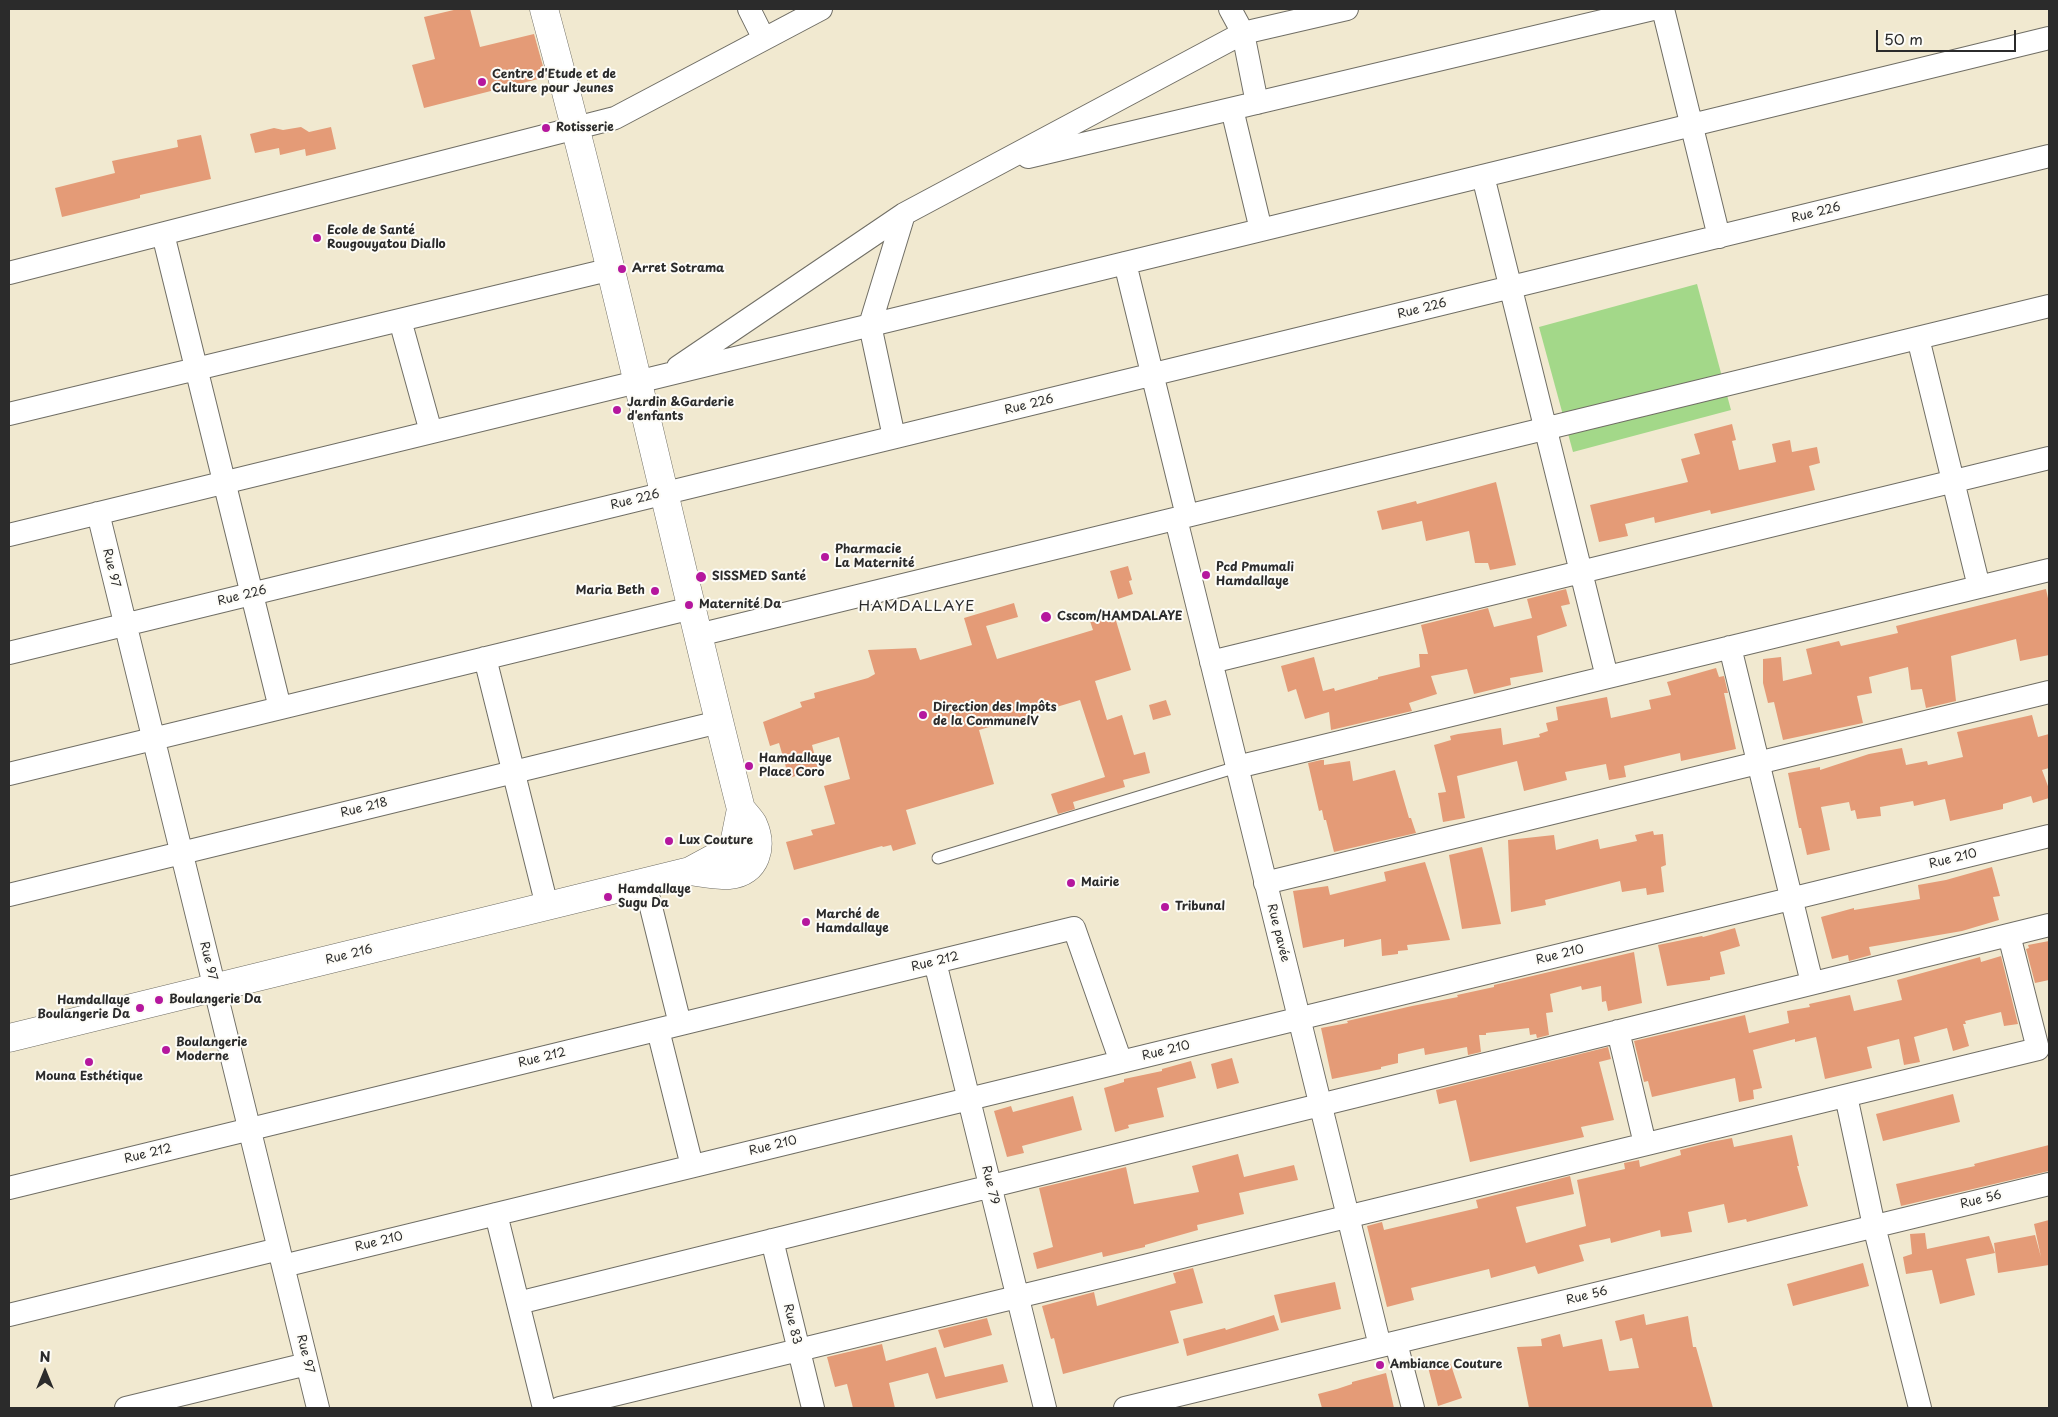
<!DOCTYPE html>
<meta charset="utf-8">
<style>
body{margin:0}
#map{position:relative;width:2058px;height:1417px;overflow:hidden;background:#f1e9d0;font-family:"Playpen Sans",sans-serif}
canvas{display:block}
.frame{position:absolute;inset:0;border:10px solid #2b2b2b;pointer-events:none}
.north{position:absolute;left:20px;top:1347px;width:50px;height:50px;-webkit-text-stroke:4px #fdfcf7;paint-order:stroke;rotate:0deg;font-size:14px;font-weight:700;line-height:20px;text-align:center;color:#2b2b2b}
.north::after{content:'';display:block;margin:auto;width:18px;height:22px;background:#2b2b2b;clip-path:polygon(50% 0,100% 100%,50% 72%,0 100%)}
.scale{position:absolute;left:1876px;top:30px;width:140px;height:22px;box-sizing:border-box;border:2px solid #2b2b2b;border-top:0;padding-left:6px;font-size:15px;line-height:18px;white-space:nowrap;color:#2b2b2b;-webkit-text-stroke:4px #fdfcf7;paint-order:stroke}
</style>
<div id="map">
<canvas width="2058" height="1417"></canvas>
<div class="frame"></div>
<div class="north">N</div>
<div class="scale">50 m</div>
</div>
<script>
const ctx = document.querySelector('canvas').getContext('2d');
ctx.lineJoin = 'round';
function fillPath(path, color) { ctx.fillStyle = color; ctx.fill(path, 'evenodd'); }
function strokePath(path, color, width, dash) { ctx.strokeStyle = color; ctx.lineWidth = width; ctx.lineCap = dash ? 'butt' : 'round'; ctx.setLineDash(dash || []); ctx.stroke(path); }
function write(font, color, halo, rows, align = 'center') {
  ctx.font = font + ' "Playpen Sans",sans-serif'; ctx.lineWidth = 4; ctx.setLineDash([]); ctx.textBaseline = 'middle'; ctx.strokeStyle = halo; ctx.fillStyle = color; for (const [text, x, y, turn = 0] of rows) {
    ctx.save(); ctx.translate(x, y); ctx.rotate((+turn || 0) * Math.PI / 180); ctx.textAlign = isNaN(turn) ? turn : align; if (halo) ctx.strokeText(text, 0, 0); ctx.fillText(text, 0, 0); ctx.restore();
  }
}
fillPath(new Path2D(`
 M1697,284l34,126 -158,42 -34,-125z`), '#a3d889');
fillPath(new Path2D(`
 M458,9h12l10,38 54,-13 12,43 -122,31 -12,-43 23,-6 -11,-42z
 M301,127l8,5 22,-5 5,22 -30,7 -1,-7 -25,6 -1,-7 -24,5 -5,-19 24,-6 9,2z
 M201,135l10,44 -71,16v3l-78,19 -7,-29 60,-15 -3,-12 66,-14 -1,-7z
 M1732,424l4,16 -4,1 7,29 37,-8 -4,-18 18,-4 2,12 25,-5 3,16 -11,3 6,24 -104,24 -1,-4 -55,13 -1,-6 -29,7 3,12 -29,6 -9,-37 98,-23 -7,-23 19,-5 -6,-20z
 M1496,482l20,83 -26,5 -2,-7h-13l-6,-32 -43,10 -4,-20 -40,9 -5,-19 39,-10 1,3z
 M1128,566l4,14 -3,1 4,13 -15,5 -8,-28z
 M1566,589l4,15 -9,2 6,20 -30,10 6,36 -33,6 1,7 -37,9 -7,-25 -36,7 6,18 -28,9 3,8 -81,19 -2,-18 -24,7 -9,-30 -8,3 -7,-26 33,-9 9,34 11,-3 1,3 43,-12v-2l42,-10 -1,-13h9l-7,-29 67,-17 6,19 38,-9 -5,-19z
 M2046,589l3,14v52l-29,6 -4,-22 -65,17 5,45 -30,7 -4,-19 -11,1 -3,-23 -39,10 3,16 -15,3 6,27 -80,17 -9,-38 -6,1 -5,-20v-24l18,-2 2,24 29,-7 -6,-25 33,-8 2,5 57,-13 -2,-7z
 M1014,603l4,14 -32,9 11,33 96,-29 -3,-9 24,-7 17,56 -36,11 12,39 15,-5 12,40 11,-3 5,21 -27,7 2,7 -52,15 2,7 -17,5 -7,-20 54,-17 -25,-77 -101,30 15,54 -88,26 10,34 -23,7 -2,-6 -8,2 -1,-1 -88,24 -8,-28 27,-7 -2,-5 24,-6 -11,-38 26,-7 -11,-42 -27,8 6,24 -29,9 -10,-35 -9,3 -7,-24 39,-15 -2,-5 15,-4 -1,-5 54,-15 7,-4 -7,-24 48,-2 4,12 52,-15 -8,-27z
 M1716,668l3,9 5,-1 4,17h-4l12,56 -55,12 -1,-8 -56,13 2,11 -17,3 -3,-16 -41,8 2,8 -43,11 -7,-30 -60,15 8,42 -22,4 -5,-29 8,-1 -12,-47 17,-5 -1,-4 8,-2 43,-6 2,17 37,-8 -1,-3 9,-3 -2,-8 12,-3 -2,-13 51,-10 4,21 40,-9 -2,-9 22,-5 -4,-13z
 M1166,700l5,15 -18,5 -4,-15z
 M2032,715l6,22 11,-3v34l-7,2 7,19v9l-16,5 -2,-7 -28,8v5l-53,12 -5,-22 -31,7 -1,-5 -33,6 1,9 -24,3 -2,-9 -4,1 -2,-9 -28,5 9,43 -23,5 -6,-27h-2l-11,-55 32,-6v3l49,-16 33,-6 4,17 21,-4 1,4 35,-8 -6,-25z
 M1321,760h3v5l26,-4 3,20 42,-11 14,48h2l5,15 -82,19 -8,-32h-2l-2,-10 -3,1 -11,-48z
 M1653,831l1,4 9,-1 3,31 -5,2 3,25 -17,3 -1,-7 -24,4 -2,-11 -75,19 1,5 -35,7 -3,-72 46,-5 2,15 42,-11 2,10 37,-8 -2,-6z
 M1482,847l19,77 -39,5 -13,-74z
 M1425,862l25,78 -43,5 1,5 -10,1v3l-16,2 -1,-17 -37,8v-8l-41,9 -10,-57 35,-5 2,9 56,-14 -2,-9z
 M1992,867l8,29 -7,1 6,23 -37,11 -93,16 2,8 -22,6 -1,-6 -16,4 -11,-42 33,-9v2l66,-11 -2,-14 28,-5z
 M1735,928l5,18 -20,6 5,22 -15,3v3l-43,6 -9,-41 44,-9 1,1z
 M2049,941v39l-14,3 -9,-34 3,-1 -1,-3z
 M1634,952l8,51 -34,8 -2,-10 -4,1 -1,-16 -19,4 -1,-4 -31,8 3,18 -7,1 3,22 -12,3 -1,-4 -6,1 -1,-7 -43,5v2h-7l2,17 -13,3 -1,-8 -42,8 -1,-7 -26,6v9l-17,4v2l-49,10 -11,-51 27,-5 -1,-2 65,-15 46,-9 -1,-2 37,-8v-2z
 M2001,956l17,68 -14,2 -3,-14 -36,9 1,3h-3l6,22 -16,5 -6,-23 -33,9 6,25 -16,3 -5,-26 -32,8 5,21 -47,11 -9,-42 -21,5v-3l-42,11 9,38 -9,2 1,9 -15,3 -4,-24 -83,19 -4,-16 -4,1 -10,-41 111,-26 4,18 40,-10 -2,-12 23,-4 -1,-3 41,-9 4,16 48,-11 -5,-20 83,-23 1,5z
 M1608,1047l3,12 -12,3 15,58 -33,7 3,10 -114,25 -14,-62 -17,4 -3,-14z
 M1232,1058l7,25 -22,6 -6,-25z
 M1191,1061l5,17 -39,10 7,29 -36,8 1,3 -14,4 -11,-44 20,-6v-3l38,-8v-2z
 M1953,1094l7,28 -77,19 -7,-27z
 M1073,1096l9,34 -60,16 2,7 -17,4 -13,-46 17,-5 2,6z
 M1792,1135l7,31h-2l11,40 -61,16 -1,-3 -18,4 -4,-19 -36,8 4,20 -31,5 -1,-7 -49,13 -1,-5 -31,7 5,16 -46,13 -3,-8 -44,12 -2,-9 -78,19 3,12 -27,7 -20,-81 15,-4 2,8 94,-22 -2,-8 94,-24 4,18 -58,13 10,36 60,-17 -9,-46 48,-11 -1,-6 15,-3 1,7 41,-12 -1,-5 31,-8 21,-4 2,9z
 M2049,1145v26l-148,35 -5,-22 79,-18 -1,-2z
 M1238,1154l6,23 50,-12 4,15 -59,13 5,21 -47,11 1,5 -53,15v2l-42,10 -1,-5 -65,17 -4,-16 20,-6 -14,-59 87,-21 8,37 65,-12 -7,-26z
 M2049,1220v45l-51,8 -4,-30 41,-8 6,22 -7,-33z
 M1925,1233l2,16 62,-13 6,17 -29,6 9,36 -35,9 -8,-34 -26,4 -3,-17 9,-3 -2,-20z
 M1863,1263l6,23 -76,20 -6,-22z
 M1193,1268l10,35 -33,8 9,32 -116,31 -9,-36 -3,1 -9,-33 52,-14 3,14 79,-23 -3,-10z
 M1335,1282l6,27 -60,14 -7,-28z
 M1644,1314l2,11 42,-9 5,31h3l17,61h-184l-12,-61 25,-1 -1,-7 19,-5 3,13 39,-8 7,32 30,-3 -7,-30 -12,3 -5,-20z
 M1274,1315l5,15 -92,26 -4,-17 42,-11 1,2z
 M987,1318l5,17 -48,13 -6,-18z
 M882,1344l4,17 50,-14 9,30 58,-13 5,18 -72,17 -8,-26 -39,10 6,25h-42l-6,-24 -12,3 -8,-30z
 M1450,1362l12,36 -24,8 -10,-39z
 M1386,1373l8,35h-72l-4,-14 19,-5 15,-5v-2z`), '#e49b77');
const lane = new Path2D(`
 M938,858l299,-91`);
const street = new Path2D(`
 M749,9l15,30
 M1230,9l13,24 14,70
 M1663,9l56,228
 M1232,109l29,121
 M1028,157l625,-148
 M1483,176l124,501
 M163,234l117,474
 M1125,263l62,253
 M9,273l606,-155 206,-109
 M400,320l31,112
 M1918,338l61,249
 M678,367l226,-153 339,-181 104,-24
 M9,414l603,-145
 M894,437l-24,-112 34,-111
 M98,513l220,895
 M1176,519l204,827
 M9,535l2040,-497
 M698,635l1351,-329
 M1730,647l82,336
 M9,653l2040,-497
 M485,658l62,248
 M1211,662l838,-204
 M1237,767l812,-197
 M9,774l683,-166
 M645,883l35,141
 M1265,883l784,-191
 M9,895l710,-173
 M935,962l110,446
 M658,1030l34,136
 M1618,1031l27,113
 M1846,1096l28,130 46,182
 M9,1188l1065,-260 47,134
 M496,1214l48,194
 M772,1240l41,168
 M283,1266l1766,-430
 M518,1303l1531,-378
 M9,1315l270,-66
 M1396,1343l17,65
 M126,1408l181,-44
 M560,1408l1478,-359 -29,-114
 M1125,1408l924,-224`);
const secondary = new Path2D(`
 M690,871c13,2 26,5 39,4 28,-2 34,-29 24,-51 -3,-5 -8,-10 -12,-15
 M9,1038l681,-167 37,-20 7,-7 7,-35c-68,-267 -125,-535 -197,-800`);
strokePath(lane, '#706e65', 13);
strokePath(street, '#706e65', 24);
strokePath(secondary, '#706e65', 29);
strokePath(lane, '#fff', 11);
strokePath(street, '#fff', 22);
strokePath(secondary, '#fff', 28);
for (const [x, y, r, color] of [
 [482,82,5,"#b5179e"],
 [546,128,5,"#b5179e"],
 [317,238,5,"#b5179e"],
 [622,269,5,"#b5179e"],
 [617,410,5,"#b5179e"],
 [825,557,5,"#b5179e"],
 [1206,575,5,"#b5179e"],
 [701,577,6,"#b5179e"],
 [655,591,5,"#b5179e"],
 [689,605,5,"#b5179e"],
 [1046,617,6,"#b5179e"],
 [923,715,5,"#b5179e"],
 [749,766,5,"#b5179e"],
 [669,841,5,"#b5179e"],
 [1071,883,5,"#b5179e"],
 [608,897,5,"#b5179e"],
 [1165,907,5,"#b5179e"],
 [806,922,5,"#b5179e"],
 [159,1000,5,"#b5179e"],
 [140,1008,5,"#b5179e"],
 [166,1050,5,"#b5179e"],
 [89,1062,5,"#b5179e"],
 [1380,1365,5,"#b5179e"]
]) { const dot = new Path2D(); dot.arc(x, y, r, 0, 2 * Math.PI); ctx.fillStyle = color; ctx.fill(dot); strokePath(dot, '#fdfcf7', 2); }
write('bold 12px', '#2b2b2b', '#fdfcf7', [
 ["Centre d'Etude et de",492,75],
 ["Culture pour Jeunes",492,89],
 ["Rotisserie",556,128],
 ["Ecole de Santé",327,231],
 ["Rougouyatou Diallo",327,245],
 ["Arret Sotrama",632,269],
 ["Jardin &Garderie",627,403],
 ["d'enfants",627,417],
 ["Pharmacie",835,550],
 ["La Maternité",835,564],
 ["Pcd Pmumali",1216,568],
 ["Hamdallaye",1216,582],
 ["SISSMED Santé",712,577],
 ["Maria Beth",645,591,"right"],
 ["Maternité Da",699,605],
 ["Cscom/HAMDALAYE",1057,617],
 ["Direction des Impôts",933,708],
 ["de la CommuneIV",933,722],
 ["Hamdallaye",759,759],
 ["Place Coro",759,773],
 ["Lux Couture",679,841],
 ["Mairie",1081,883],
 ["Hamdallaye",618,890],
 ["Sugu Da",618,904],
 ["Tribunal",1175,907],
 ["Marché de",816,915],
 ["Hamdallaye",816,929],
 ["Boulangerie Da",169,1000],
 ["Hamdallaye",130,1001,"right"],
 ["Boulangerie Da",130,1015,"right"],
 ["Boulangerie",176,1043],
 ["Moderne",176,1057],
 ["Mouna Esthétique",89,1077,"center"],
 ["Ambiance Couture",1390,1365]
], 'left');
write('12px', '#2b2b2b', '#fdfcf7', [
 ["Rue 226",1816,213,-14],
 ["Rue 226",1422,309,-14],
 ["Rue 226",1029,405,-14],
 ["Rue 226",635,500,-14],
 ["Rue 97",111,568,76],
 ["Rue 226",242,596,-14],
 ["Rue 218",364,808,-14],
 ["Rue 210",1953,859,-14],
 ["Rue pavée",1278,933,76],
 ["Rue 216",349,955,-14],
 ["Rue 210",1560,955,-14],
 ["Rue 97",208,961,76],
 ["Rue 212",935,962,-14],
 ["Rue 210",1166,1051,-14],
 ["Rue 212",542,1058,-14],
 ["Rue 210",773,1146,-14],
 ["Rue 212",148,1154,-14],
 ["Rue 79",990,1185,76],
 ["Rue 56",1981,1200,-14],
 ["Rue 210",379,1242,-14],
 ["Rue 56",1587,1296,-14],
 ["Rue 83",792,1324,76],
 ["Rue 97",305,1354,76]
]);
ctx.letterSpacing = '1px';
write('15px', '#2b2b2b', '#fdfcf7', [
 ["HAMDALLAYE",917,607]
]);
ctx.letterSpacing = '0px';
</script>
